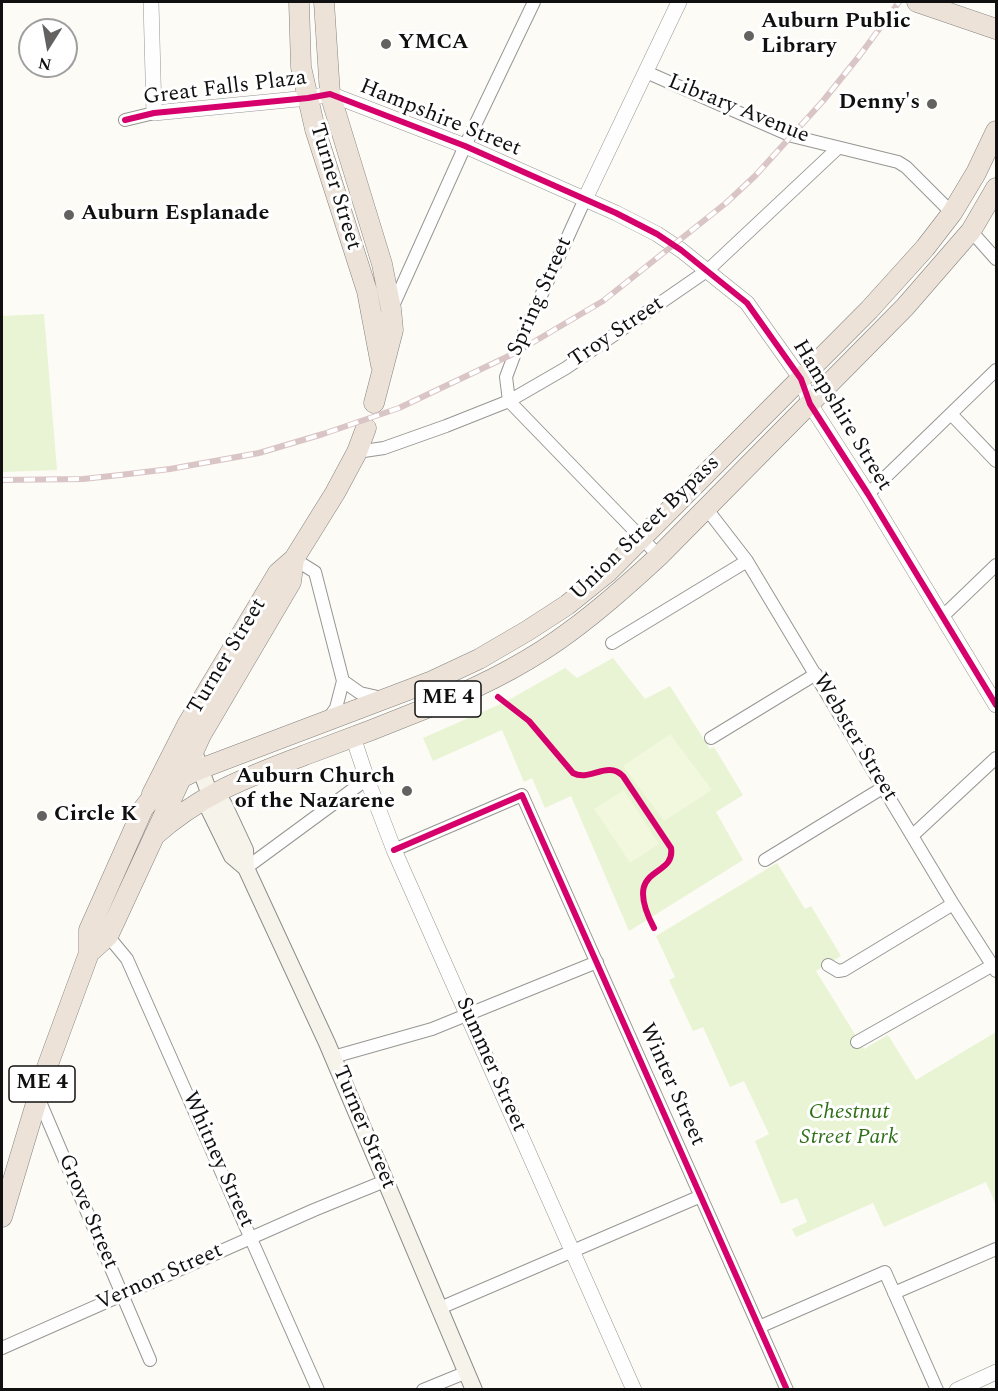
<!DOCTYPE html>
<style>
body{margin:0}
#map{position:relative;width:998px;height:1391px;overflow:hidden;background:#fcfbf6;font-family:Spectral,serif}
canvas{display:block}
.frame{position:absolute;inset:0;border:3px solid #101010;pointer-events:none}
.north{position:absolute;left:18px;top:18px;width:60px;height:60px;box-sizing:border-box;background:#fff;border:2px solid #9f9f9f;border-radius:50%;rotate:191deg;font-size:16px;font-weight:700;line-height:24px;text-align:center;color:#101010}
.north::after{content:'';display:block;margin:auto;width:21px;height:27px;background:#636260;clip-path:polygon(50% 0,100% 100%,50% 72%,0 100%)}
</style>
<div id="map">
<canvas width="998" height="1391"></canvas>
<div class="frame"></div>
<div class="north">N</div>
</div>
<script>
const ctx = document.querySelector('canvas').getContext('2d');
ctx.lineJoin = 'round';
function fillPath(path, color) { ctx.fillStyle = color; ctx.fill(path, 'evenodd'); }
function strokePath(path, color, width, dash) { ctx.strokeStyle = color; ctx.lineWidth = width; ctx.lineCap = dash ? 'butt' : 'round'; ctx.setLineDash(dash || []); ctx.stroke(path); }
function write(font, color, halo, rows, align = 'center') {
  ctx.font = font + ' Spectral,serif'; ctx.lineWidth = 6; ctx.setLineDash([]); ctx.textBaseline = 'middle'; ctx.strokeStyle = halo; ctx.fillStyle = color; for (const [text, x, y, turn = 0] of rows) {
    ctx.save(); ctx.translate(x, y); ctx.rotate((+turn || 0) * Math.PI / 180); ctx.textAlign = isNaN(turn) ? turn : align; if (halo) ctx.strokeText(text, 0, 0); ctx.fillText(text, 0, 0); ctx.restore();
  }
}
fillPath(new Path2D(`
 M44,314l13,156 -55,2v-156z
 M613,658l32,41 25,-13 40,63 4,-2 29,48 -27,17 27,48 -114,71 -58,-135 -26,12 -13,-30 -8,4 -22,-52 -69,31 -10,-23 82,-36 60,-34 12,10z
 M777,863l28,46 6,-3 30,50 -25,15 48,78 24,-14 28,45 80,-48v173l-10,-23 -102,45 -11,-24 -77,34 -4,-8 15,-7 -10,-24 -16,6 -26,-63 14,-7 -25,-53 -14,6 -27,-60 -10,4 -24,-51 6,-3 -19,-41z`), '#e8f4d3');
fillPath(new Path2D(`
 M670,734l42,56 -48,31 -41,-55z
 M624,790l35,54 -29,19 -36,-54z`), '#f2f8de');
const minor = new Path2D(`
 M646,72l146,64 106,26 8,5 46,46
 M125,120l29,-7
 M585,199l-70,154 -9,24 3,24 150,155
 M971,231l25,28
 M392,308l73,-162 69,-144
 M952,415l44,46
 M357,452l27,-4 62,-22 63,-25 57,-33 142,-98 130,-122
 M868,494l128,-124
 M706,508l41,53 206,343 43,67
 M294,559l21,13 28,109 -7,27 -8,11
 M942,617l54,-52
 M612,643l135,-82
 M343,681l17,12 22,5
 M711,738l105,-64
 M913,835l83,-77
 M394,850l128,-55 265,595
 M765,860l119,-73
 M246,868l121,-89
 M108,936l19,23 191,431
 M828,965l10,6 6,-1 109,-66
 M857,1042l136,-77
 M333,1057l99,-28 165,-67
 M38,1097l112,263
 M894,1293l102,-44
 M440,1308l261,-112
 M759,1327l126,-55 52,118
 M2,1348l312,-138 71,-29
 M423,1390l44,-18`);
const tertiary = new Path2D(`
 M151,2l3,111 154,-15 22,-4 135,52 151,67 41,21 24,16 66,53 54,76 9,25 58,90 128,211
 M585,199l94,-197
 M353,737l14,42 27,71 240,540
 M957,1390l39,-18`);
const secondary = new Path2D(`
 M196,757l14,38 -2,12 24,49 14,12 81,175 147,347
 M210,795l11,5 3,5 21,45 1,18`);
const trunk = new Path2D(`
 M299,2l2,65 14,62 52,162 14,74
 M324,2l6,92 52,170 9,45 2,21 -19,73
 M917,2l79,27
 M152,794l35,-69 91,-152 16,-14 41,-66 22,-41 9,-24
 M154,836c48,-43 92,-58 151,-81 44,-16 88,-33 132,-51 47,-19 94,-43 135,-74 30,-22 59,-48 87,-74l246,-249 66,-76 25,-43
 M89,953l19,-17 93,-201 90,-153 3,-23
 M2,1217l44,-147 43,-117v-23l54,-121c15,-21 34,-30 57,-40l232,-88 47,-22 48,-28 40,-26 41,-33 261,-262 56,-62 27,-35 24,-40 20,-42`);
strokePath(minor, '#969694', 14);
strokePath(tertiary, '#969694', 16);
strokePath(secondary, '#8d8c8a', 18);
strokePath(trunk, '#848381', 21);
strokePath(minor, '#fffefe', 12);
strokePath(tertiary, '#fffefe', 15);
strokePath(secondary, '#f6f3eb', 16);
strokePath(trunk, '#ece2d8', 20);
const rail = new Path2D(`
 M2,480l81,-1 37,-4 50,-6 89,-16 64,-19 76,-26 116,-55 88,-52 123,-98 29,-27 68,-75 37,-46 39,-53`);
strokePath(rail, '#dac5c6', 6);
strokePath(rail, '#fff', 4, [11]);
strokePath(new Path2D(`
 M125,120l29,-7 154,-15 22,-4 135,52 151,67 41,21 24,16 66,53 54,76 9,25 58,90 128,211
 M498,697l31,24 44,52c17,9 34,-13 50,3l48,72c5,32 -51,15 -17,80
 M394,850l128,-55 265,595`), '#d6006c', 6);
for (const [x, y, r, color] of [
 [749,36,6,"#636260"],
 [386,44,6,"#636260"],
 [932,104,6,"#636260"],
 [69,215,6,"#636260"],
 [407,791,6,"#636260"],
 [42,816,6,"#636260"]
]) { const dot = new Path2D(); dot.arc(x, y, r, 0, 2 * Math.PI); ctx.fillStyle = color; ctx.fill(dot); strokePath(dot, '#fff', 2); }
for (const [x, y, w] of [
 [448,699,66],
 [42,1084,66]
]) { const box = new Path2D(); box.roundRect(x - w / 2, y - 18, w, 36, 4.5); ctx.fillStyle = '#fff'; ctx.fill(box); strokePath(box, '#101010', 1.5); }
write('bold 21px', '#101010', null, [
 ["ME 4",448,699],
 ["ME 4",42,1084]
]);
write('bold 22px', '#101010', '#fff', [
 ["Auburn Public",761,23],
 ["Library",761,48],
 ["YMCA",398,44],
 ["Denny's",920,104,"right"],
 ["Auburn Esplanade",81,215],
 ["Auburn Church",395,778,"right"],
 ["of the Nazarene",395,803,"right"],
 ["Circle K",54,816]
], 'left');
write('22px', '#101010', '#fff', [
 ["Great Falls Plaza",225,89,-7],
 ["Library Avenue",738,110,22],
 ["Hampshire Street",440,119,22],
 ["Turner Street",334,187,73],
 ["Spring Street",541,297,-66],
 ["Troy Street",617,333,-34],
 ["Hampshire Street",841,416,59],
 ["Union Street Bypass",646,529,-44],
 ["Turner Street",228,657,-59],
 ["Webster Street",854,738,59],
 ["Summer Street",490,1065,66],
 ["Winter Street",671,1085,66],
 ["Turner Street",363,1128,67],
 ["Whitney Street",217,1160,66],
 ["Grove Street",87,1212,67],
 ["Vernon Street",160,1278,-24]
]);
write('italic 22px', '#307018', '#fff', [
 ["Chestnut",849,1114],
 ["Street Park",849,1139]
]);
</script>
